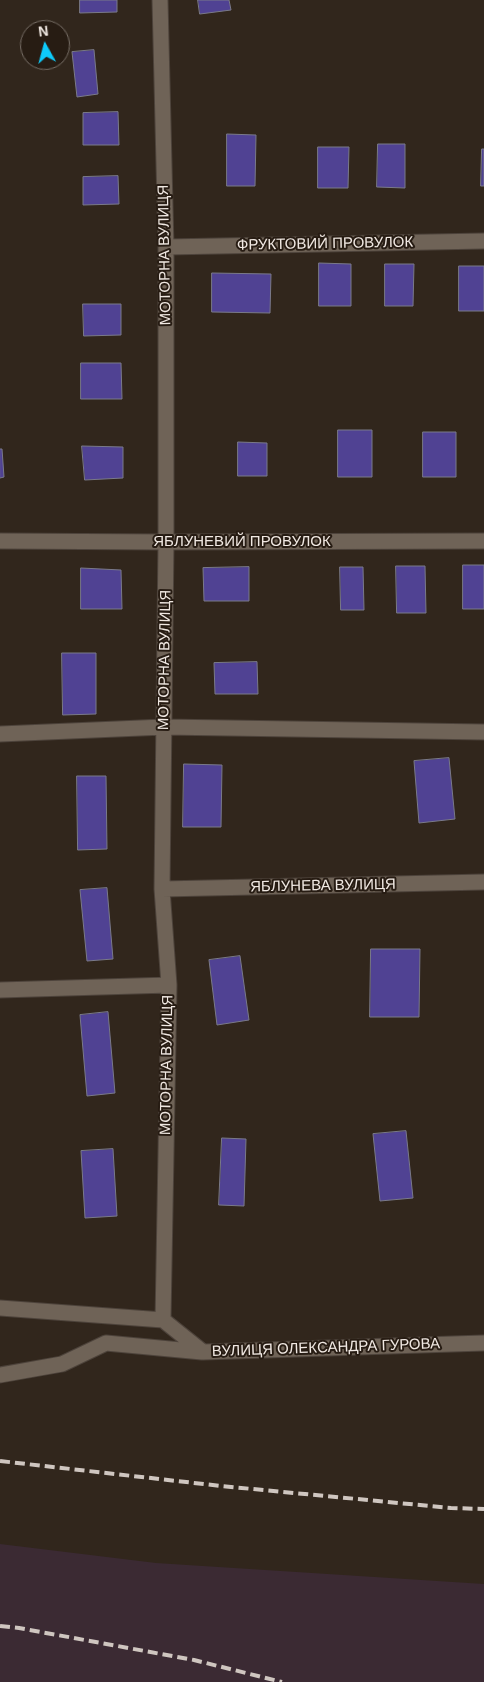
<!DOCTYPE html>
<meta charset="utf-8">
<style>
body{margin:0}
#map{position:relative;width:484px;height:1682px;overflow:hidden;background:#31261c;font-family:Arial,sans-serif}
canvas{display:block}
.north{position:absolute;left:20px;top:20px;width:50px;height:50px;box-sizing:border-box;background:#271c13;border:1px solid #776e66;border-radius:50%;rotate:353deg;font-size:14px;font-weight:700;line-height:20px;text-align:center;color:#f0e8e2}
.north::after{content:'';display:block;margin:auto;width:18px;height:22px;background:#0ecafa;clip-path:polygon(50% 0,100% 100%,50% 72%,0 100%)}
</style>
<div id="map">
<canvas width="484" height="1682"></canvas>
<div class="north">N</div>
</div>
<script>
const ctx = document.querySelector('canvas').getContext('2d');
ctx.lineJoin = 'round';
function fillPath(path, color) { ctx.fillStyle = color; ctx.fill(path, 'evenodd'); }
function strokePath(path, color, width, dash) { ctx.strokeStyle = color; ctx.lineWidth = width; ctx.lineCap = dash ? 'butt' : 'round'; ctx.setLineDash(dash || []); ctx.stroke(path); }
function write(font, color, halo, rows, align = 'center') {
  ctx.font = font + ' Arial,sans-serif'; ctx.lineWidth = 4; ctx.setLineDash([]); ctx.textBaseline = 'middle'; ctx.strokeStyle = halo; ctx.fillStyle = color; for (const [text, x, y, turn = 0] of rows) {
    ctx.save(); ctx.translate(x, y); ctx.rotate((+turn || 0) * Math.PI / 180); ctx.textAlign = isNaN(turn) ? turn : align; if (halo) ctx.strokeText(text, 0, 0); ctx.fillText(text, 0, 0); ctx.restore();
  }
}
fillPath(new Path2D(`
 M0,1544l156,19 328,21v98h-484z`), '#3b2a33');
const building = new Path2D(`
 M80,0h37v12l-37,1z
 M198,0h31l2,10 -31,4z
 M94,50l4,44 -21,3 -5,-45z
 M118,112l1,33h-36v-32z
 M227,134l29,1 -1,51h-28z
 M378,144h27v44l-28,-1z
 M318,147h31l-1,41h-30z
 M482,149h2v37h-3z
 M118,176l1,28 -36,1v-28z
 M319,263l32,1v42h-32z
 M385,264h29l-1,42h-28z
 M459,266h25v45h-25z
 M212,273l59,1 -1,39 -58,-1z
 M83,304h38v31l-37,1z
 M81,363h40l1,36h-41z
 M338,430h34v47h-34z
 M423,432h33v45h-33z
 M238,442l29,1v33h-29z
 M82,446l41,1v31l-38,2z
 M0,449h2l2,28 -4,1z
 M463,565h21v44h-21z
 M396,566h29l1,47h-29z
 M249,567v34h-45l-1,-33z
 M340,567h23l1,43h-23z
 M81,568l40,2 1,39h-41z
 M62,653h34v61l-33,1z
 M257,662l1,32h-43l-1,-31z
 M449,758l6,61 -36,4 -5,-62z
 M184,764l38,1 -1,62h-38z
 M77,776h29l1,73 -29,1z
 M107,888l6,71 -26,2 -7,-71z
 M371,949h49l-1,68h-49z
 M240,956l9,64 -32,5 -8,-65z
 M108,1012l7,81 -28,3 -7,-81z
 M406,1131l7,67 -33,3 -7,-67z
 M222,1138l24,1 -2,67 -25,-1z
 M113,1149l4,67 -32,2 -4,-67z`);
fillPath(building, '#504293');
strokePath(building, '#7a7a89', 1);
const minor = new Path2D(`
 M160,0l6,247v295l-4,347 7,96 -6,335
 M166,247l318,-6
 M0,541l166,1 318,-1
 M0,734l164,-7 320,5
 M162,889l322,-7
 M0,990l169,-5
 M0,1308l163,12 40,32 281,-9
 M0,1375l62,-11 44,-21 96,9`);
strokePath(minor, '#4d433b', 17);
strokePath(minor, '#6f6357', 15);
strokePath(new Path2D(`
 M0,1461l221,25 230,22 33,1
 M0,1626l19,2 175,32 88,22`), '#cfc6c0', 4, [10, 5]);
write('15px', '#f0e8e2', '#271c13', [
 ["ФРУКТОВИЙ ПРОВУЛОК",325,244,-1],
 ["МОТОРНА ВУЛИЦЯ",165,255,-91],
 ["ЯБЛУНЕВИЙ ПРОВУЛОК",242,542],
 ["МОТОРНА ВУЛИЦЯ",165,660,-89],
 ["ЯБЛУНЕВА ВУЛИЦЯ",323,886,-1],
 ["МОТОРНА ВУЛИЦЯ",167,1065,-89],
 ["ВУЛИЦЯ ОЛЕКСАНДРА ГУРОВА",326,1348,-2]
]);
</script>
